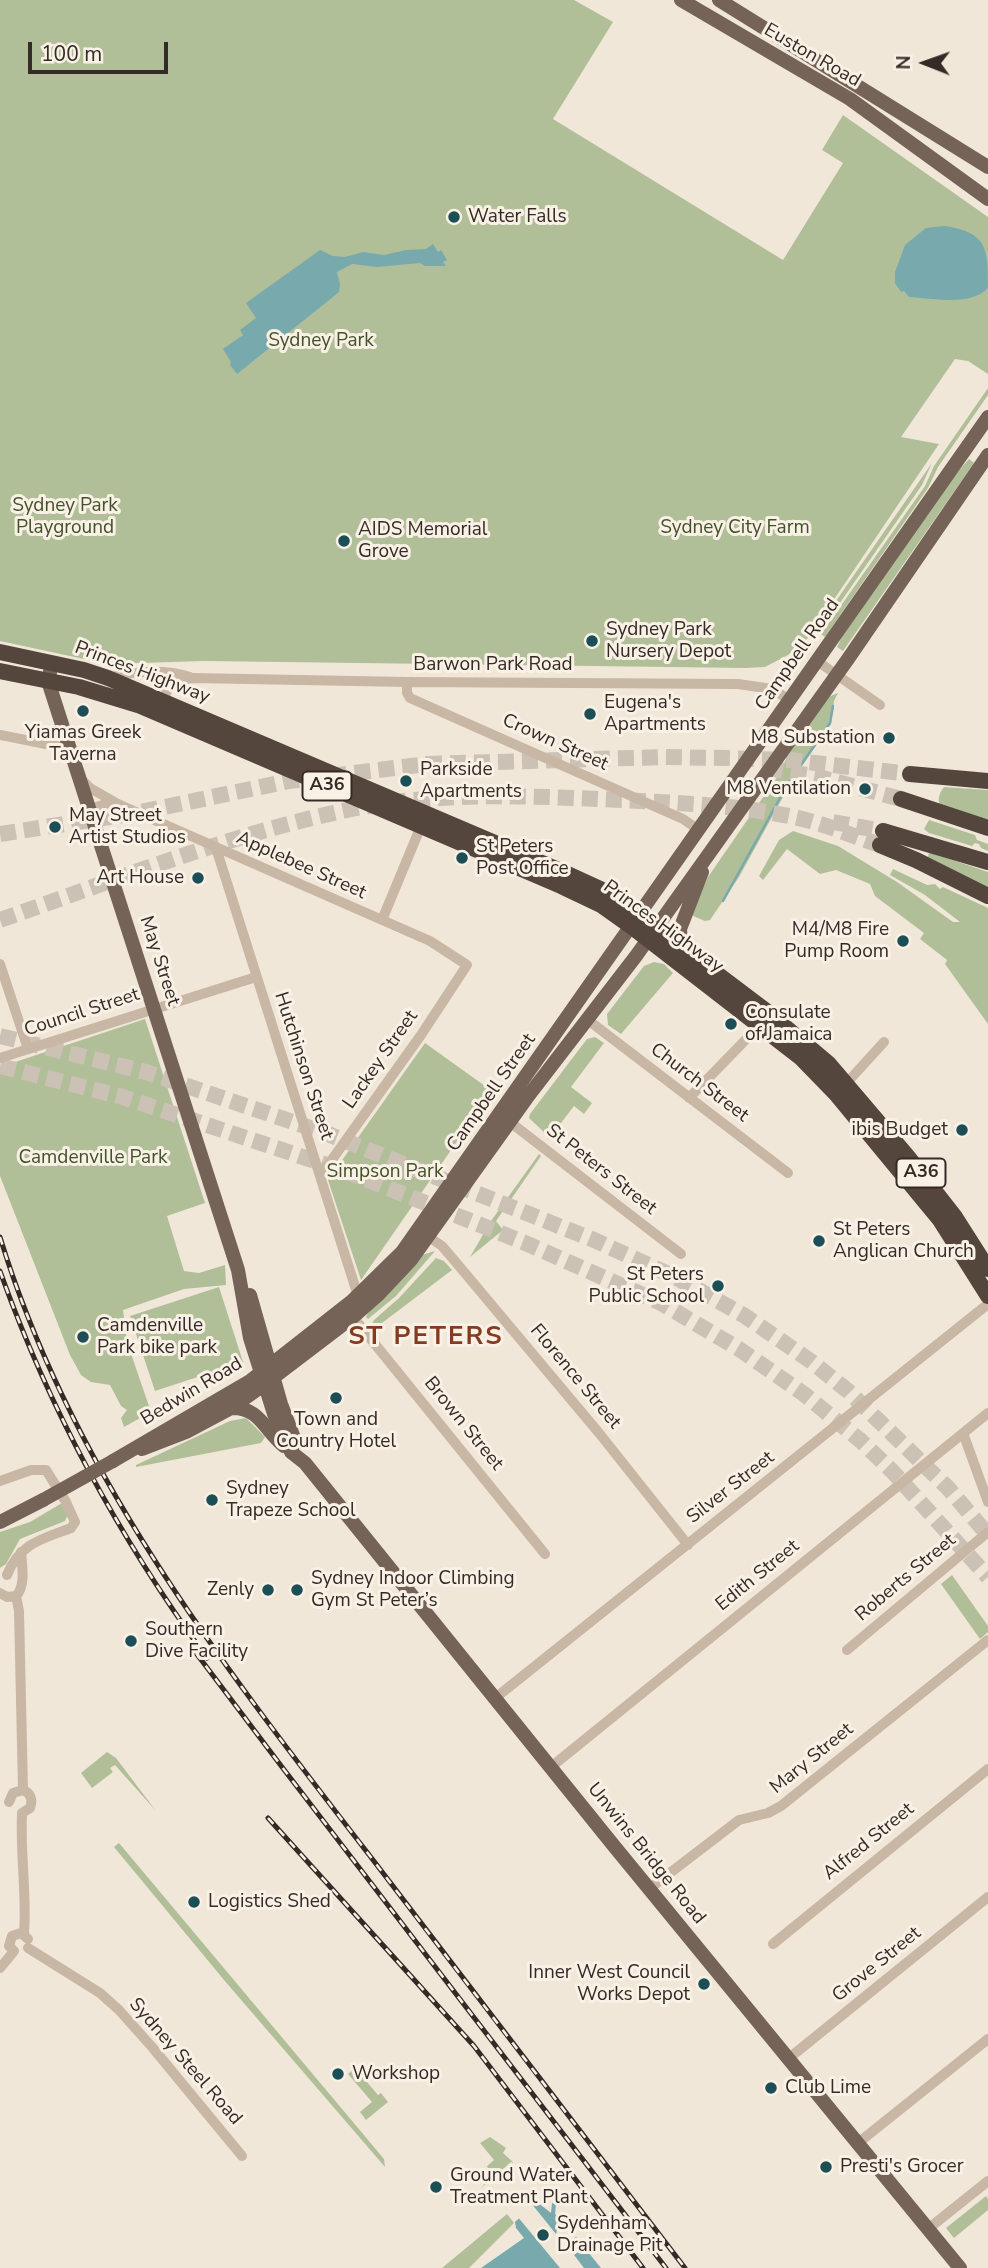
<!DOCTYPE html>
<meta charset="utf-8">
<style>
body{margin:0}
#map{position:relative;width:988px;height:2268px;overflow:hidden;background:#f1e7d9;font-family:"Nunito Sans",sans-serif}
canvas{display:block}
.north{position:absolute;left:890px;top:28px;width:70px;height:70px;-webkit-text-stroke:5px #f9f1e5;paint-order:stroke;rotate:271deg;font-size:19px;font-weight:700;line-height:28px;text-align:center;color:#342b26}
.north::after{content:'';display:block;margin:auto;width:24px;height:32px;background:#342b26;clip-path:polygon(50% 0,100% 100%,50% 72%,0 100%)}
.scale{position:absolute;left:28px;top:42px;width:140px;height:32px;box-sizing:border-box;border:4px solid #342b26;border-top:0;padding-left:9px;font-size:21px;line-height:24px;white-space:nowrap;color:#342b26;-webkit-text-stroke:5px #f9f1e5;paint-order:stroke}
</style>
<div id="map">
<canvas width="988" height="2268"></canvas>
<div class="north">N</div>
<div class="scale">100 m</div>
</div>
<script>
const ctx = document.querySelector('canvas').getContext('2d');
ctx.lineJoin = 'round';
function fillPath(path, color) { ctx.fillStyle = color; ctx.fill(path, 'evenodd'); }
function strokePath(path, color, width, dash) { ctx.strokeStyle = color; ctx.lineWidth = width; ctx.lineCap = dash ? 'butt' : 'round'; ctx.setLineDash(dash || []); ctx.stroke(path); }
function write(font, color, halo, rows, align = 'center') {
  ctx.font = font + ' "Nunito Sans",sans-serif'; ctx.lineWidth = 6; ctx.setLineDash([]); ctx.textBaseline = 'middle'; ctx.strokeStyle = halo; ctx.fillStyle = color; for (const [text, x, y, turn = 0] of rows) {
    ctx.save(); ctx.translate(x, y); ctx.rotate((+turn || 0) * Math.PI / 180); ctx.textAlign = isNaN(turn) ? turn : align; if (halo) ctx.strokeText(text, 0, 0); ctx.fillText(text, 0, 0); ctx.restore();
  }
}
fillPath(new Path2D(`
 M0,0h574l39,22 -60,97 230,141 60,-97 -21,-13 21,-35 145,102v157l-20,-13 -13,-2 -54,78 38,7 -131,194 -20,17 -23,12 -19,1 -542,-7 -97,3 -107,-23z
 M988,388v7l-50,72 -10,21 -103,149 -4,-3 104,-148 9,-20z
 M969,459l5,4 -131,188 -6,-4 5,-10 112,-161z
 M932,463l-10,22 -103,148 -4,-2z
 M838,693l-4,8 -3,23 -37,53 -55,100 -29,43 -5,1 -14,-6 17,-38 69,-100 14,-27 37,-53z
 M944,787l44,3v31l-48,-16c-3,-6 0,-13 4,-18z
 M929,820l46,15 2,5 11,4v7l-7,-3 -2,-4 -4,-1 -3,3 -43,-13 -5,-4z
 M793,831l45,15 59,36 56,40h7l-35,-27 -35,-20 3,-6 34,16 8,-1 5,5 3,-2 45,21v116l-43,-60 2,-4 -27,-21 4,-6 -49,-37 -5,-12 -34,-14 -16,4 -33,-25 -24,31 -4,-4 20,-36z
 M929,852l59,20v16l-60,-31z
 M654,962l10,2 9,9 -52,61 -13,-9 -1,-11 37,-48z
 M145,1019l60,184 -38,13 17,55 15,2 26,-8 1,20 -42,4 -61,21 4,32 24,70 -27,15 -3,-9 6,-8 -6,-4 -11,-21 -19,-3 -10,-7 -11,-20 -70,-179v-109z
 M595,1037l9,6 -33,44 21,16 -8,11 -10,-8 -26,34 -2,-6 -17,-16 1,-4 57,-75z
 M425,1043l67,48 -131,189 -33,-100z
 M539,1154l2,2 -45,65 7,9 -33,27 21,-36z
 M435,1251l-39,45 -28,23 -2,-2 2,-4 54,-58z
 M436,1258l8,3 8,9 -78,59 -2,-5 2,-4 25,-22z
 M219,1287l24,75 -88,29 -25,-75z
 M246,1418l19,19 -4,6 -125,24v-2l94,-44z
 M62,1503l6,11 -3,7 -45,18 -14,25 -6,4v-36l30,-10z
 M952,1575l36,51v6l-8,7 -39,-55z
 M107,1752l9,6 40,53 -41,-46 -5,3 3,4 -21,16 -11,-15z
 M119,1843l265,316 1,8 -161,-187 -110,-133z
 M355,2068l23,27 3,-2 7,9 -22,18 -6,-8 12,-10 -24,-28z
 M490,2137l16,11 -3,5 11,10 -3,-1 -30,26 10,-12 -4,-10 7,-6 -14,-17z
 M986,2196l2,3v11l-34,28 -8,-10z
 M507,2214l7,9 -45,45h-27z`), '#b1bf99');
fillPath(new Path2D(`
 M944,226c44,6 44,23 44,62 -18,19 -56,10 -79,9l-5,-6 -3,1 -6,-9v-11l10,-27 21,-17z
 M433,244l5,8 3,-2 6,10 -4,2 3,4h-21l-5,-3 -43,4 -25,-3 -15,8 3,12 -1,8 -102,82 -7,-9 1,-3 -8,-13 20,-14 -3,-5 16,-12 -10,-15 74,-53 13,6 12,1 18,-5 21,3 22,-5 20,-1z
 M537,2202l14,11 1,-10 4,1 -1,10 5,6 -4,4 14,17 6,-4 25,31h-120l43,-30 -8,-10 -1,-6z`), '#78a9ad');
fillPath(new Path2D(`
 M531,2203l25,31 2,-8 5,6 4,6 -1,9 13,-11 7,9 -12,10 10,13h-24l-43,-52z`), '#f1e7d9');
strokePath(new Path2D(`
 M723,901l63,-114 44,-64 3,-17`), '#78a9ad', 2.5);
strokePath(new Path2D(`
 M767,768l52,9 82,22
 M833,822l50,9
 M0,834l136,-21 153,-32 138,-17 237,-7 62,1 63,2 121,14
 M0,920c115,-40 228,-85 347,-110 90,-19 183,-14 274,-10 56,3 113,5 168,16 31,6 61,19 91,29
 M0,1036l146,36 182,62 266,106 83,38 68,38 67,46 36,29 100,97 40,47
 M0,1066l123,31 225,75 175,70 138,61 78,46 65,45 57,47 32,31 95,105`), '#cbc1b5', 16, [16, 8]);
strokePath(new Path2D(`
 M817,661l63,44
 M108,678c25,-7 56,-9 82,-1
 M407,682v11l3,5 273,121 16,11
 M161,704l9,-19 23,-7 214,4 331,2 34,5 18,11
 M0,735l71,14
 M80,778l10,10 28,16 312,137 37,24 -46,70 -95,133 -7,4
 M90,809l19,-6 9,1
 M216,848l142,448
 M382,920l39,-94
 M0,964l28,85
 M588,1020l200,153
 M0,1058l256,-81
 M843,1087l41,-45
 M689,1098l71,-73
 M506,1119l175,135
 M429,1237l13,9 12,14 145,173 89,112
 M353,1317l192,237
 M963,1433l25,69
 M0,1481l31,-11h15l20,32 9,20 -4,6c-29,11 -51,15 -64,47
 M0,1593l7,4 9,-1
 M16,1596l3,15 4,179
 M16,1596c10,-10 6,-31 5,-44
 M847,1650l141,-118
 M494,1699l494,-395
 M551,1767l437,-354
 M9,1802l4,-9 10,-3
 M22,1813c-2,41 5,81 2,121
 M22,1813l8,-5c3,-8 1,-15 -7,-18
 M649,1889l90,-69 29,-7 13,-7 207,-166
 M773,1944l215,-175
 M28,1948l72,45 19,17 33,37 90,109
 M14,1951l-5,-5 3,-10 9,-3 7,6
 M0,1968l14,-17
 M788,2059l200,-162
 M858,2143l130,-104
 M928,2229l60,-48`), '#c9b7a5', 10);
strokePath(new Path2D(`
 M681,0l169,99 138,100
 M719,0l269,167
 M52,663l-4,18 190,589 12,68 24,76 17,38 14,11 309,383 346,422
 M681,947l-1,-18 22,-57
 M250,1295l31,109 15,39
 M231,1408c29,-1 33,22 53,38
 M142,1449l44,-17 45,-24 34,-24 88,-67 26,-23 32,-34 118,-165 107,-139 212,-297 140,-204
 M113,1461l137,-80 102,-80 50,-49 586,-835
 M0,1522l43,-22`), '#766357', 14);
strokePath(new Path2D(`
 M0,652l84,18 24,8 453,193 48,22 14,10 147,111 58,49 80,94 47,60 33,52
 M0,671l79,16 59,18 423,181 40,19 31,22 169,131 35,36 104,126 48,76
 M910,774l78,7
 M901,799l87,29
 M883,831l105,31
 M880,845l36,15 72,36`), '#55463d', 16);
const rail = new Path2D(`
 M0,1237c71,234 223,429 370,619 105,138 210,275 315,412
 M0,1271c49,138 121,269 207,387
 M196,1653l86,114 384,501
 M268,1818l206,228 169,222`);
strokePath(rail, '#342b26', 5);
strokePath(rail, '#f9f1e5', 2.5, [8]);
strokePath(new Path2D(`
 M43,1500l70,-39`), '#766357', 14);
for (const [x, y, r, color] of [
 [454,217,7,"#1c4e55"],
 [344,541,7,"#1c4e55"],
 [592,641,7,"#1c4e55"],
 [83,711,7,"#1c4e55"],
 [590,714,7,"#1c4e55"],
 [889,738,7,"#1c4e55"],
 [406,781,7,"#1c4e55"],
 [865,789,7,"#1c4e55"],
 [55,827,7,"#1c4e55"],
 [462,858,7,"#1c4e55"],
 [198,878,7,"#1c4e55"],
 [903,941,7,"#1c4e55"],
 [731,1024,7,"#1c4e55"],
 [962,1130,7,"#1c4e55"],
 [819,1241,7,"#1c4e55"],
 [718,1286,7,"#1c4e55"],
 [83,1337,7,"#1c4e55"],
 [336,1398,7,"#1c4e55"],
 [212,1500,7,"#1c4e55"],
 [268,1590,7,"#1c4e55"],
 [297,1590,7,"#1c4e55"],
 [131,1641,7,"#1c4e55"],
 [194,1902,7,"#1c4e55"],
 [704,1984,7,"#1c4e55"],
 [338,2074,7,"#1c4e55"],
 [771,2088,7,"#1c4e55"],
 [826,2167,7,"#1c4e55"],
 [436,2187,7,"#1c4e55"],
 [543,2235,7,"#1c4e55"]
]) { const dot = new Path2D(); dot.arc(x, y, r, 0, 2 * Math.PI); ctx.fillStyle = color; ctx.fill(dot); strokePath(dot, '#f9f1e5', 2.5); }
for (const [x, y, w] of [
 [327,786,49],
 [921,1173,49]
]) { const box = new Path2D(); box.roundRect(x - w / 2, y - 14.5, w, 29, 5); ctx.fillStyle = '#f9f1e5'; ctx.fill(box); strokePath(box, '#342b26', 2); }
write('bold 18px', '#342b26', null, [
 ["A36",327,786],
 ["A36",921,1173]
]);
write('19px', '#342b26', '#f9f1e5', [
 ["Euston Road",812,56,30],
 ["Campbell Road",798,655,-55],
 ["Barwon Park Road",493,665],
 ["Princes Highway",142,673,21],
 ["Crown Street",555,743,24],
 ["Applebee Street",301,866,24],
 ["Princes Highway",663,927,36],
 ["May Street",159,961,72],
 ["Council Street",82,1013,-18],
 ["Lackey Street",381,1060,-55],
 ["Hutchinson Street",303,1066,72],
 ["Church Street",699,1083,37],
 ["Campbell Street",492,1093,-55],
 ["St Peters Street",601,1170,38],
 ["Florence Street",575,1377,50],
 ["Bedwin Road",192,1392,-31],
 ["Brown Street",463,1424,51],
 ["Silver Street",731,1488,-38],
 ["Edith Street",758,1576,-39],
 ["Roberts Street",906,1578,-40],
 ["Mary Street",812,1759,-39],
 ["Alfred Street",869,1842,-39],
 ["Unwins Bridge Road",646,1854,51],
 ["Grove Street",877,1965,-39],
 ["Sydney Steel Road",185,2062,49]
]);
write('19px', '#342b26', '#f9f1e5', [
 ["Water Falls",468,217],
 ["AIDS Memorial",358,530],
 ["Grove",358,552],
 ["Sydney Park",606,630],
 ["Nursery Depot",606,652],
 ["Eugena's",604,703],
 ["Apartments",604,725],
 ["Yiamas Greek",83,733,"center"],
 ["Taverna",83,755,"center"],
 ["M8 Substation",875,738,"right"],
 ["Parkside",420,770],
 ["Apartments",420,792],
 ["M8 Ventilation",851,789,"right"],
 ["May Street",69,816],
 ["Artist Studios",69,838],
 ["St Peters",476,847],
 ["Post Office",476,869],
 ["Art House",184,878,"right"],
 ["M4/M8 Fire",889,930,"right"],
 ["Pump Room",889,952,"right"],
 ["Consulate",745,1013],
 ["of Jamaica",745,1035],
 ["ibis Budget",948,1130,"right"],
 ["St Peters",833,1230],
 ["Anglican Church",833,1252],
 ["St Peters",704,1275,"right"],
 ["Public School",704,1297,"right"],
 ["Camdenville",97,1326],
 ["Park bike park",97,1348],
 ["Town and",336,1420,"center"],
 ["Country Hotel",336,1442,"center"],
 ["Sydney",226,1489],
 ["Trapeze School",226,1511],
 ["Sydney Indoor Climbing",311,1579],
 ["Gym St Peter’s",311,1601],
 ["Zenly",254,1590,"right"],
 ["Southern",145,1630],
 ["Dive Facility",145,1652],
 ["Logistics Shed",208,1902],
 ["Inner West Council",690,1973,"right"],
 ["Works Depot",690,1995,"right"],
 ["Workshop",352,2074],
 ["Club Lime",785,2088],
 ["Presti's Grocer",840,2167],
 ["Ground Water",450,2176],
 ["Treatment Plant",450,2198],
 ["Sydenham",557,2224],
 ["Drainage Pit",557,2246]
], 'left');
write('19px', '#42522a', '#f9f1e5', [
 ["Sydney Park",321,341],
 ["Sydney Park",65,506],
 ["Playground",65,528],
 ["Sydney City Farm",735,528],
 ["Camdenville Park",93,1158],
 ["Simpson Park",385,1172]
]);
ctx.letterSpacing = '2px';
write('bold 26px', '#823d20', '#f9f1e5', [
 ["ST PETERS",426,1338]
]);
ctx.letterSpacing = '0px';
</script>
